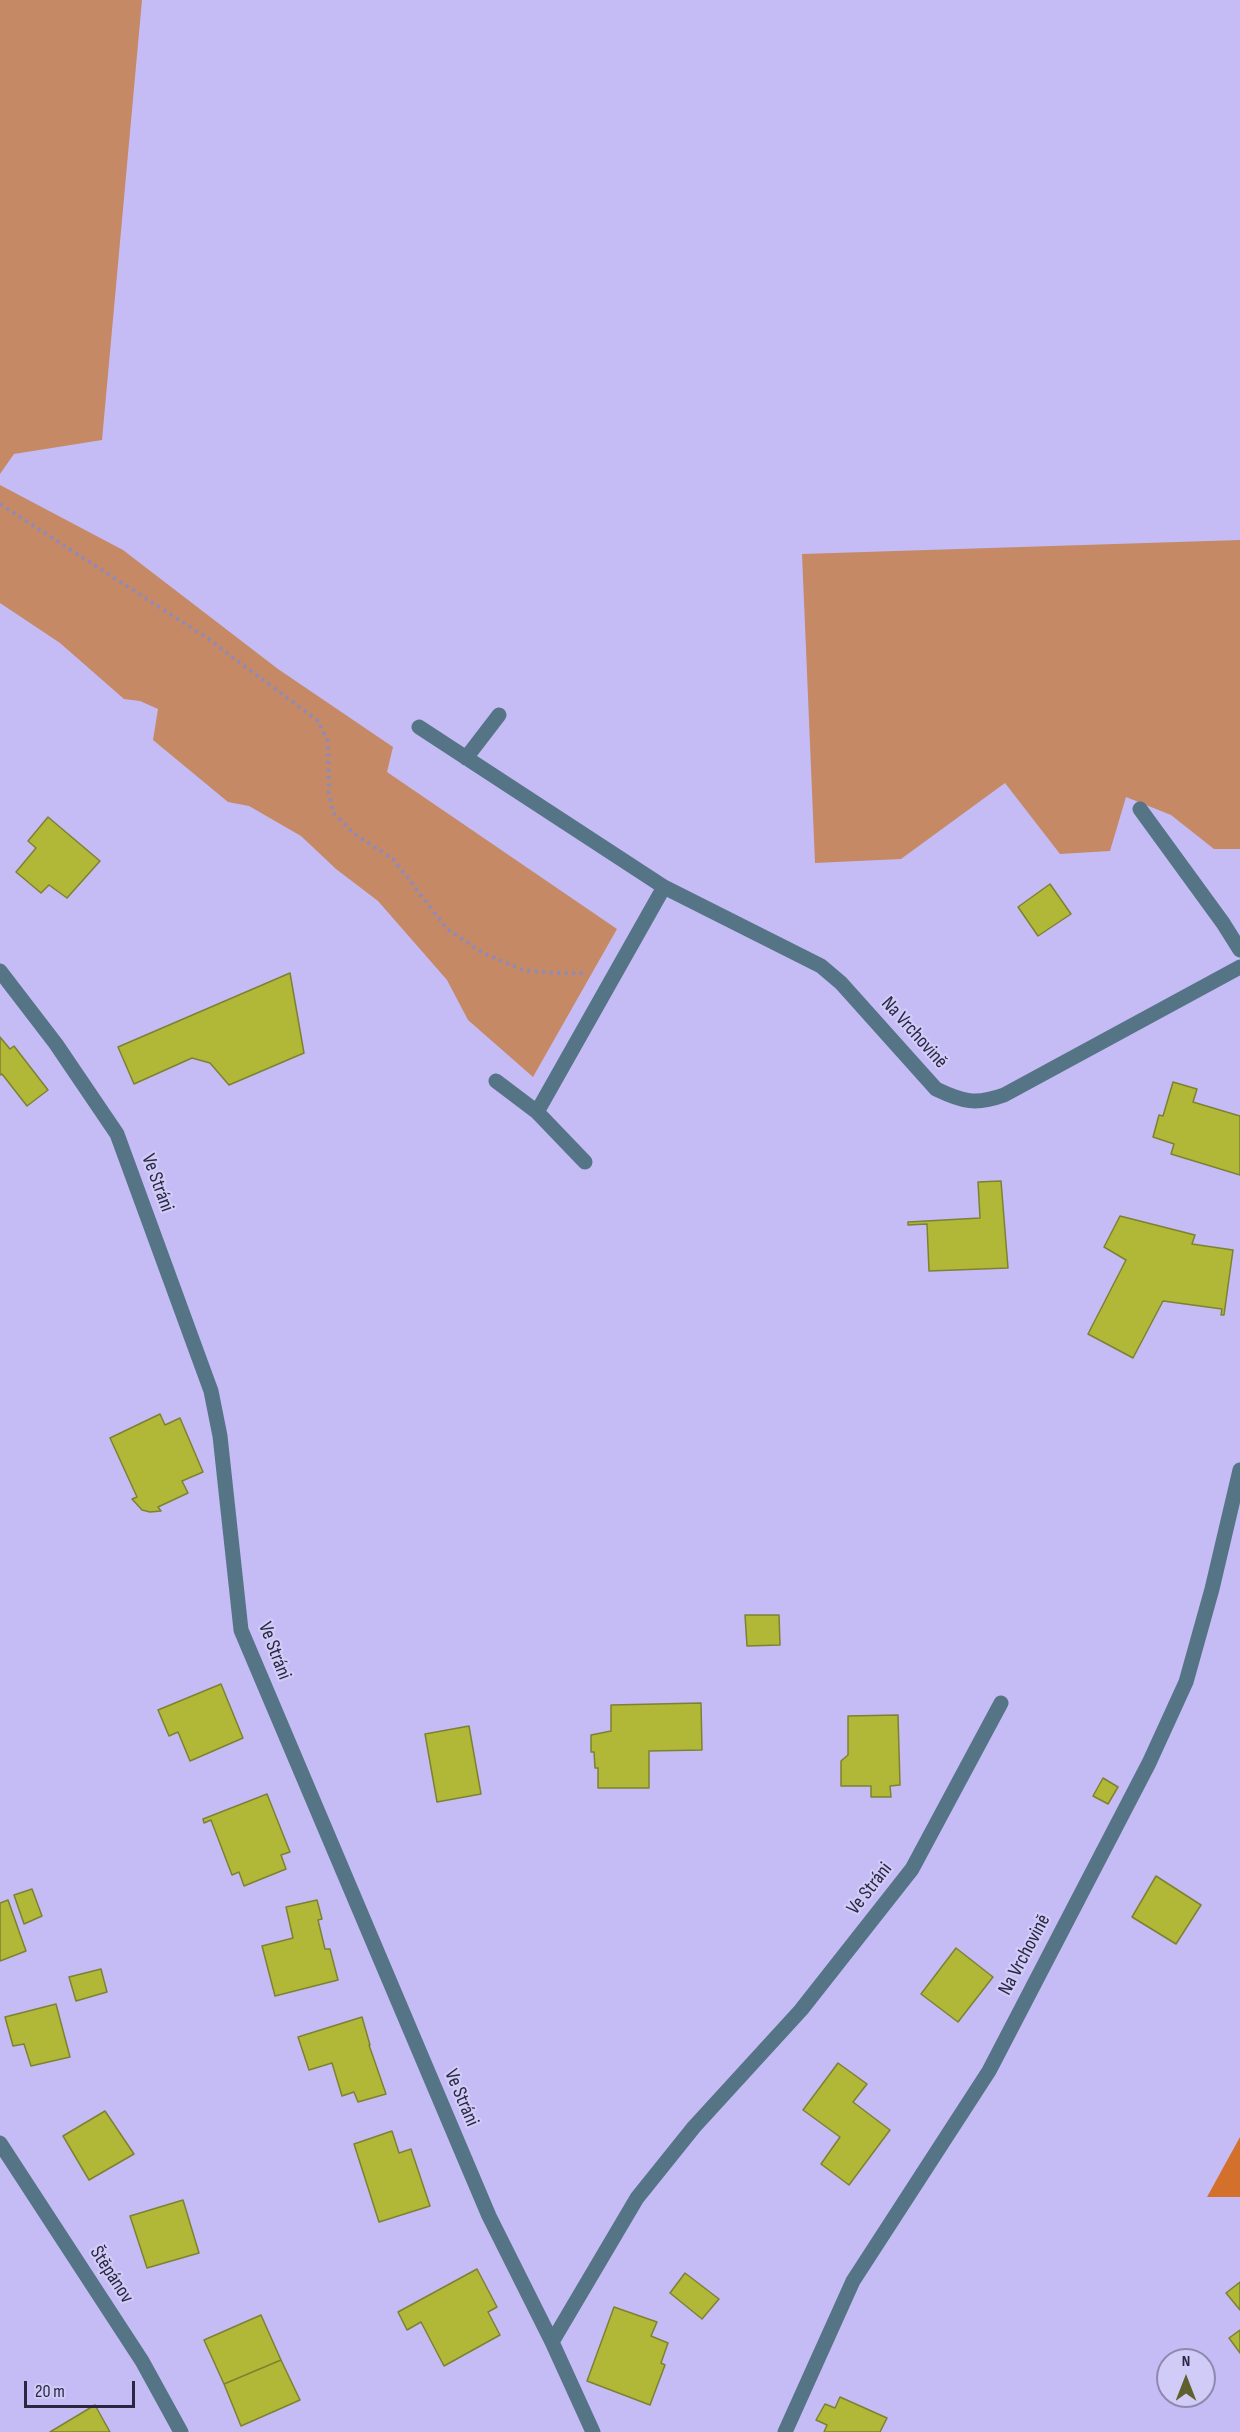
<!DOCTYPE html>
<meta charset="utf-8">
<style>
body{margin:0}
#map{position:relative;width:1240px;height:2432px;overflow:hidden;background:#c5bcf6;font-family:"Sofia Sans Condensed",sans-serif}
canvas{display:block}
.north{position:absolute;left:1156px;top:2348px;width:60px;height:60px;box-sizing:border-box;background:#d1cbf7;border:2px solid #8f89af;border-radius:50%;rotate:0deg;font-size:16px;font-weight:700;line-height:24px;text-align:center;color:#2b2642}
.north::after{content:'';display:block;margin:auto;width:21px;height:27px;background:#5e612e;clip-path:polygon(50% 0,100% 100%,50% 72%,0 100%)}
.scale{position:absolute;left:24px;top:2381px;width:111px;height:27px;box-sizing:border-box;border:3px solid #2b2642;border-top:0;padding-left:8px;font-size:18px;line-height:21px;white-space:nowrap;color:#2b2642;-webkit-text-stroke:4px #d1cbf7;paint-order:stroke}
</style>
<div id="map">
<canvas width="1240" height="2432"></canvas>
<div class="north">N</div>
<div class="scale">20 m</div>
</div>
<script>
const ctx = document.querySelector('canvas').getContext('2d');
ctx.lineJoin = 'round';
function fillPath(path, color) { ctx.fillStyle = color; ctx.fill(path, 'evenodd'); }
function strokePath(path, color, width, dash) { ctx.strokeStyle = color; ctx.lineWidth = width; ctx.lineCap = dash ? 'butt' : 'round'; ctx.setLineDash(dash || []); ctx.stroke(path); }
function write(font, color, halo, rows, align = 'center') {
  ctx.font = font + ' "Sofia Sans Condensed",sans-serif'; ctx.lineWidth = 4.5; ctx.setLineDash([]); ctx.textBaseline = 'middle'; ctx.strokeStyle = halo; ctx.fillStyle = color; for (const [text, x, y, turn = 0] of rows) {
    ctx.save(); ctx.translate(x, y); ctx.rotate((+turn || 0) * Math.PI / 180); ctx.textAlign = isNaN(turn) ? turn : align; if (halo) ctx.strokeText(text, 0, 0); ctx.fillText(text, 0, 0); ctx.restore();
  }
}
fillPath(new Path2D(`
 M0,0h142l-40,440 -88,14 -14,20z
 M0,485l123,65 155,119 115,78 -6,25 230,157 -84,148 -65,-57 -21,-40 -69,-79 -42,-32 -35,-33 -52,-30 -21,-4 -75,-62 5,-31 -18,-8 -16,-2 -64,-56 -60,-40z
 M1240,540v309h-26l-43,-34 -45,-18 -16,54 -50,3 -55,-71 -104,76 -86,4 -13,-309z`), '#c58966');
fillPath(new Path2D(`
 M1240,2137v60h-33z`), '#d3712c');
const building = new Path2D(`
 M48,817l52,44 -33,37 -18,-13 -8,8 -25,-21 20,-24 -8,-7z
 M1050,884l21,30 -33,22 -20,-29z
 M290,973l14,80 -75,32 -19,-22 -18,-5 -58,26 -16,-37z
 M0,1037l10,12 4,-3 34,44 -21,16 -25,-32 -2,1z
 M1173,1082l24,7 -4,13 47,14v59l-69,-21 3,-10 -21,-7 6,-22 4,1z
 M1001,1181l7,87 -79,3 -2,-47 -19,1v-3l72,-4 -2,-36z
 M1120,1216l75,19 -3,9 41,6 -9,65h-3l1,-6 -59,-8 -30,57 -45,-24 38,-74 -22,-13z
 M160,1414l5,11 15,-7 23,54 -21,9 6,12 -30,14 3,4 -11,1 -8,-2 -10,-11 5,-2 -27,-59z
 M745,1615h34l1,30 -33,1z
 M221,1684l22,54 -53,23 -12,-29 -9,4 -11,-26z
 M701,1703l1,47 -53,1v37h-51v-20h-3l-1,-16h-3v-17l20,-4v-26z
 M898,1715l2,70 -10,1 1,11h-20v-11h-30v-25l7,-6v-39z
 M469,1726l12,68 -44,8 -12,-68z
 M1103,1778l15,9 -10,17 -15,-8z
 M267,1794l23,58 -9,3 5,14 -42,17 -5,-14 -7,3 -21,-55 -7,3 -1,-4z
 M1156,1876l45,29 -25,39 -44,-27z
 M32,1889l10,27 -18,8 -10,-29z
 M8,1900l18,51 -26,10v-58z
 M317,1900l5,19 -4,1 7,29h5l8,31 -63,16 -13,-50 31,-8 -7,-31z
 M956,1948l37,29 -35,45 -37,-28z
 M101,1969l6,23 -31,9 -7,-24z
 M56,2004l14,53 -39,9 -7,-22 -11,2 -8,-29z
 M362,2017l8,28h-1l17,49 -28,8 -4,-10 -12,4 -10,-33 -23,7 -11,-33z
 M838,2063l29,21 -14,18 37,28 -41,55 -28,-21 19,-27 -37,-27z
 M105,2111l29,43 -45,26 -26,-44z
 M392,2131l7,22 12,-4 19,57 -51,16 -25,-78z
 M183,2200l16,53 -52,15 -17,-52z
 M477,2269l20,38 -9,5 12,23 -56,31 -23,-44 -14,8 -9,-18z
 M685,2273l34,26 -17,20 -32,-26z
 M1240,2282v28l-14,-17z
 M614,2307l43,15 -6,14 17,7 -7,20 4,2 -15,40 -63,-24z
 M261,2315l20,45 -57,24 -20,-44z
 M1240,2330v23l-11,-15z
 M281,2360l19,40 -59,26 -17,-42z
 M840,2397l47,21 -7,14h-56l3,-7 -11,-5 9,-16 10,4z
 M95,2405l15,27h-60z`);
fillPath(building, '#b1b736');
strokePath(building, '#7d8133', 1.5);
strokePath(new Path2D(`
 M0,504l207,134 111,83 10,21 1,51 4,19 20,21 40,26 54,70 36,24 40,17 31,3h32`), '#918ab9', 4, [3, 4.5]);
strokePath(new Path2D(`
 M419,727l245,160 157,79 20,17 95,106c27,13 40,16 68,6l236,-128
 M466,758l33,-43
 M1140,809l83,114 17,27
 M0,971l56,73 61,90 94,257 9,45 21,194 248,586 63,126 41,90
 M496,1081l41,31 48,50
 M537,1112l127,-225
 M0,2143l142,218 39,71
 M552,2342l85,-144 57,-71 107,-117 111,-141 89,-166
 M785,2432l68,-151 136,-210 160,-308 37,-81 26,-93 28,-119`), '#557586', 15);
write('20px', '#2b2642', '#d1cbf7', [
 ["Na Vrchovině",914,1033,48],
 ["Ve Stráni",157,1183,70],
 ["Ve Stráni",274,1651,69],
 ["Ve Stráni",870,1889,-52],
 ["Na Vrchovině",1025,1955,-62],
 ["Ve Stráni",461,2098,67],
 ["Štěpánov",111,2275,57]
]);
</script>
